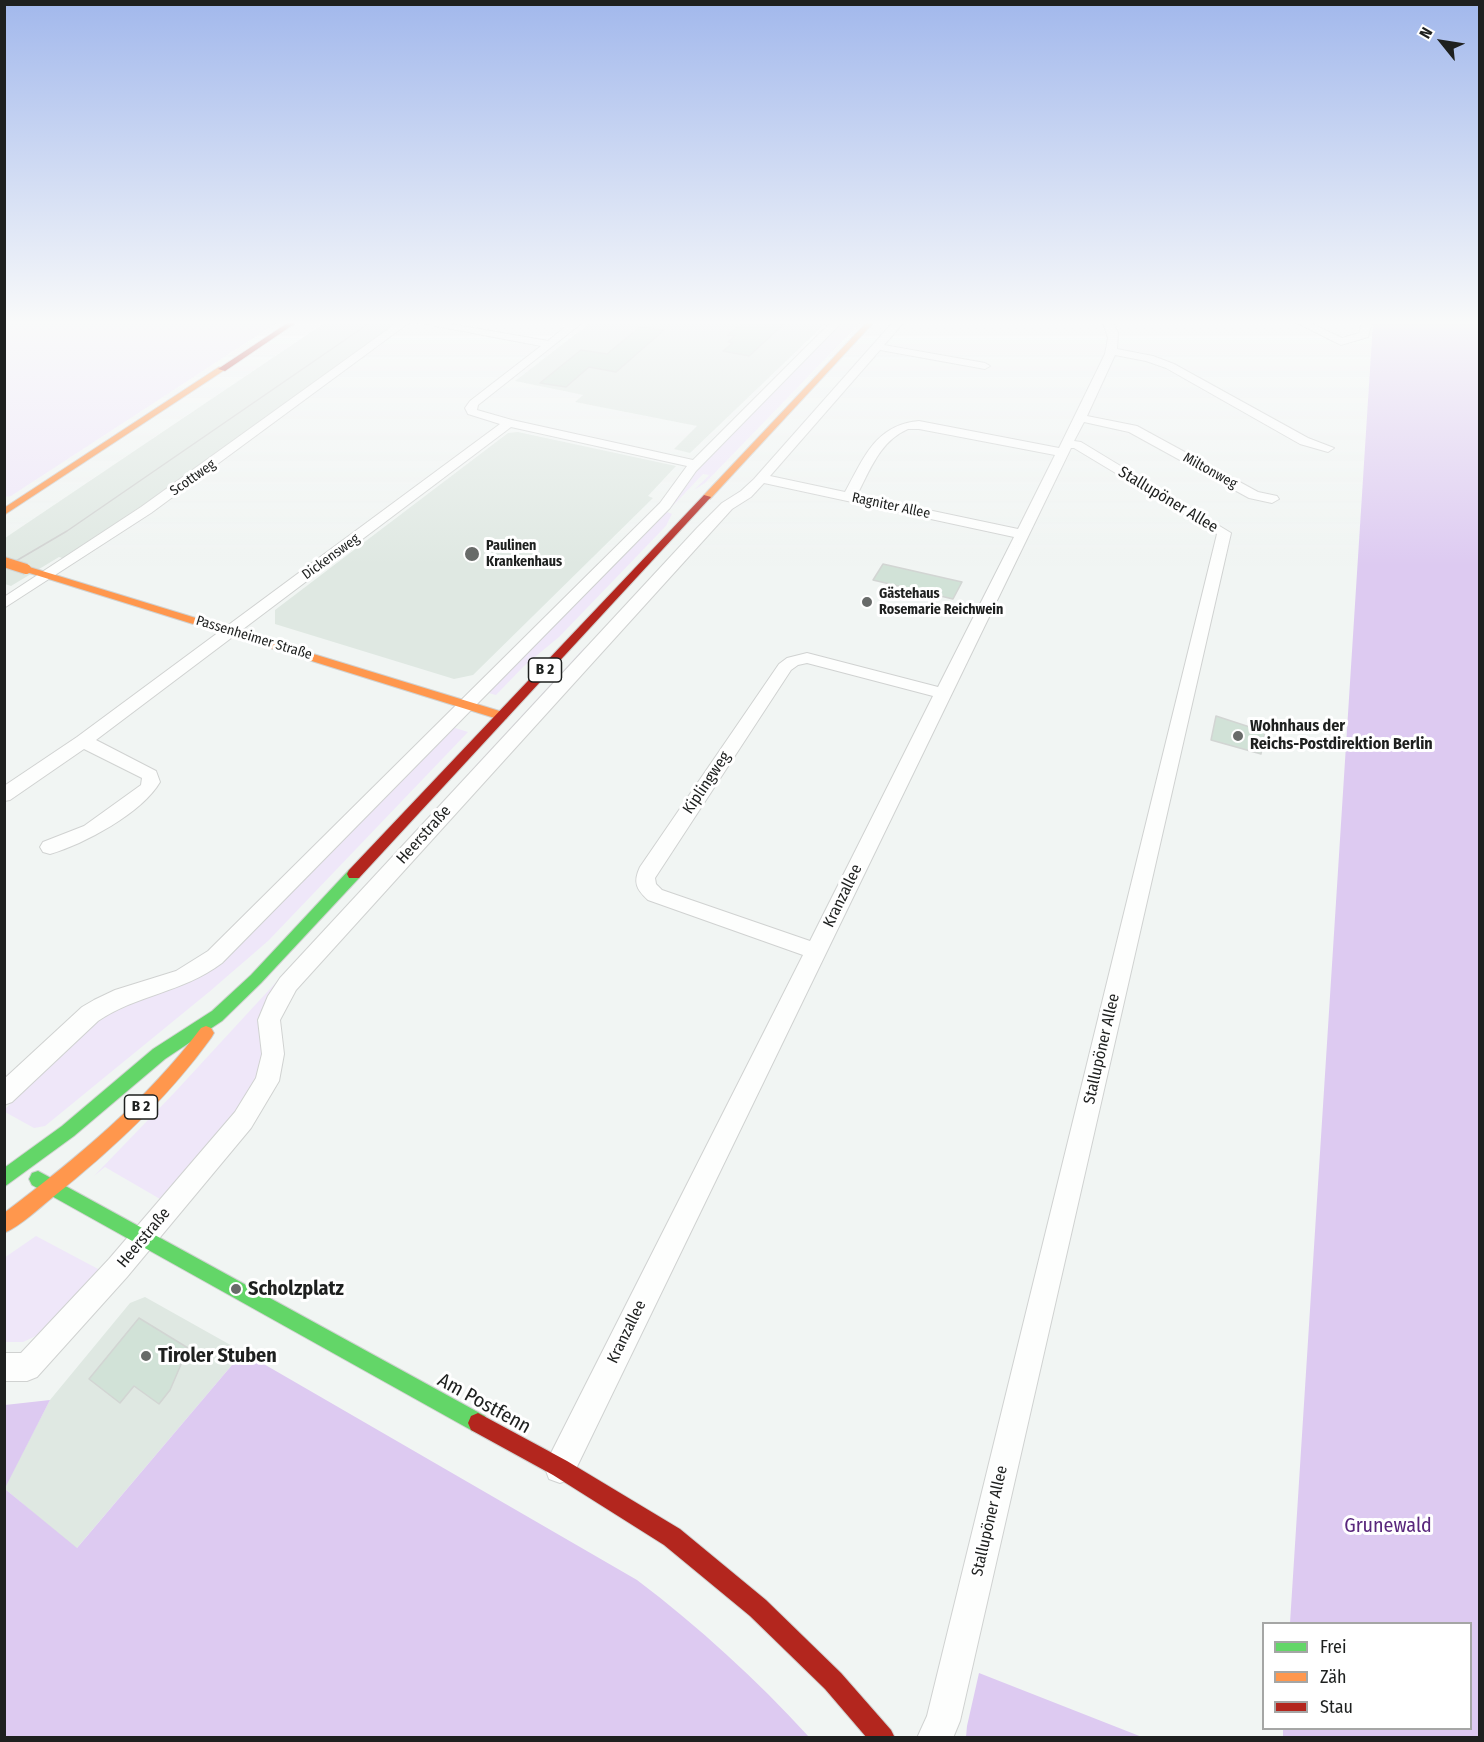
<!DOCTYPE html>
<meta charset="utf-8">
<style>
body{margin:0}
#map{position:relative;width:1484px;height:1742px;overflow:hidden;background:#f1f5f3;font-family:"Fira Sans Condensed",sans-serif}
canvas{display:block}
.frame{position:absolute;inset:0;border:6px solid #1e201f;pointer-events:none}
.legend{position:absolute;left:1262px;top:1622px;width:210px;height:108px;box-sizing:border-box;background:#fff;border:2px solid #a5a6a5;margin:0;padding:8px 10px;list-style:none;font-size:18px;color:#1e201f}
.legend li{display:flex;align-items:center;gap:12px;height:30px}
.legend b{width:30px;border:2px solid #a5a6a5}
.north{position:absolute;left:1412px;top:12px;width:60px;height:60px;-webkit-text-stroke:4px #fff;paint-order:stroke;rotate:300deg;font-size:16px;font-weight:700;line-height:24px;text-align:center;color:#1e201f}
.north::after{content:'';display:block;margin:auto;width:21px;height:27px;background:#1e201f;clip-path:polygon(50% 0,100% 100%,50% 72%,0 100%)}
</style>
<div id="map">
<canvas width="1484" height="1742"></canvas>
<div class="frame"></div>
<ul class="legend">
<li><b style="height:8px;background:#63d668"></b>Frei</li>
<li><b style="height:8px;background:#ff974d"></b>Zäh</li>
<li><b style="height:8px;background:#b3261e"></b>Stau</li>
</ul>
<div class="north">N</div>
</div>
<script>
const ctx = document.querySelector('canvas').getContext('2d');
ctx.lineJoin = 'round';
function fillPath(path, color) { ctx.fillStyle = color; ctx.fill(path, 'evenodd'); }
function strokePath(path, color, width, dash) { ctx.strokeStyle = color; ctx.lineWidth = width; ctx.lineCap = dash ? 'butt' : 'round'; ctx.setLineDash(dash || []); ctx.stroke(path); }
function write(font, color, halo, rows, align = 'center') {
  ctx.font = font + ' "Fira Sans Condensed",sans-serif'; ctx.lineWidth = 6; ctx.setLineDash([]); ctx.textBaseline = 'middle'; ctx.strokeStyle = halo; ctx.fillStyle = color; for (const [text, x, y, turn = 0] of rows) {
    ctx.save(); ctx.translate(x, y); ctx.rotate((+turn || 0) * Math.PI / 180); ctx.textAlign = isNaN(turn) ? turn : align; if (halo) ctx.strokeText(text, 0, 0); ctx.fillText(text, 0, 0); ctx.restore();
  }
}
fillPath(new Path2D(`
 M326,322h73l-139,103 -186,129 -9,5 -6,-2 -48,29 -6,-2v-46z
 M591,322h236l-137,131 -16,-4 23,-23 -122,-24 8,-7 -68,-14z
 M518,432l158,34 -28,30 5,2 -180,177 -19,4 -179,-55v-14l233,-177z
 M145,1297l98,55 -167,197 -72,-61 46,-88 80,-97z`), '#dfe8e2');
fillPath(new Path2D(`
 M5,322h273l-267,174 -6,1z
 M841,322h20l-156,161 -11,7 15,-15 -6,-1 -36,38 5,2 -6,12 -107,111 -35,29 -28,29 -11,-3 198,-211z
 M584,648l4,1 -313,344 -15,82 -19,31 -81,93 -55,-32 -11,9 81,-84z
 M452,727l16,5 -200,209 -59,51 -164,134 -11,2 -29,-16v-3l104,-99 70,-24 16,-8z
 M36,1236l64,34 -62,65 -15,7h-18l-1,-84z`), '#efe7f9');
fillPath(new Path2D(`
 M1373,322h106v1415h-196v-9h187v-104l-180,-1z
 M243,1352l394,228c62,47 119,99 172,157h-804v-248l72,59z
 M50,1400l-45,88v-83z
 M979,1673l163,64h-176l1,-11z`), '#ddcaf1');
const building = new Path2D(`
 M743,322h43l-37,34 -26,-5 10,-8 -5,-1 7,-6 -7,-1z
 M640,327l24,3 -48,42 -27,-5 -23,20 -26,-4 41,-33 26,4z
 M883,564l79,18 -9,17 -80,-19z
 M1216,716l49,16 -4,22 -50,-14z
 M139,1318l49,30 -18,42 -11,14 -25,-18 -14,17 -31,-24z`);
fillPath(building, '#d1e2d7');
strokePath(building, '#d2d5d3', 1.5);
const street = new Path2D(`
 M398,322h12l-259,191 -147,95v-11l137,-90z
 M415,322h24l109,19 23,-19h12l-105,83 -1,5 35,10 181,40 138,-138h11l-146,149 -26,37 -448,455c-40,30 -84,31 -124,58l-86,81 -8,3v-26l78,-72 12,-7 21,-10 61,-19 32,-20 452,-448 27,-37 -176,-39 -415,313 60,31 4,11c-18,31 -76,62 -110,72l-7,-2 -3,-5 3,-5 41,-16 57,-41 1,-7 -58,-29 -74,51 -6,1v-15l73,-49 423,-313 -32,-10 -3,-6 5,-7 71,-55z
 M893,322h11l-20,23 101,18 5,3 -5,3 -105,-19 -110,126 75,16c19,-34 30,-67 74,-71l140,27 46,-94 3,-16 -5,-16h10l5,11 -1,16 36,7 21,8 134,74 26,10 -6,4 -28,-8 -134,-76 -20,-7 -31,-6 -28,61 50,10 121,66 19,4 2,3 -7,4 -23,-5 -120,-66 -45,-10 -10,19 7,1 150,91 -271,1188 -7,17h-36l10,-22 290,-1182 -143,-86h-3l-500,1031 -11,4 -11,-4 -4,-11 4,-11 254,-502 -155,-55c-12,-11 -15,-18 -8,-33l139,-203 8,-6 20,-5 131,34 76,-150 -250,-54 -13,14 -19,12 -436,481 -16,30 4,34 -5,27 -28,47 -124,149 -90,100 -10,4h-23v-28h17l88,-94 126,-147 21,-34 6,-24 -4,-34 10,-24 12,-18 417,-450 25,-25 19,-12 13,-12zM908,429h11l136,26 -37,74 -161,-34c13,-25 23,-54 51,-66zM807,663l126,33 -123,245 -148,-51 -6,-6 -1,-6 136,-208 7,-5z
 M1295,322h13l34,16 17,-5 3,-11h10l-4,15 -27,8z`);
const fast = new Path2D(`
 M354,869l5,1 2,4 -2,4 -98,105 -39,38 -57,38 -91,77 -70,51v-19l58,-42 91,-77 59,-38 39,-36 98,-105z
 M38,1171l447,245 3,7 -3,7 -7,3 -7,-3 -439,-245 -3,-6 3,-6z`);
const slow = new Path2D(`
 M867,322h7l-164,177h-6v-4z
 M219,367l7,2 -222,146v-7z
 M26,566l480,147 2,3 -2,3h-8l-475,-148 -2,-2z
 M206,1026l5,2 3,5 -3,5c-44,61 -99,112 -158,159 -15,12 -31,28 -49,36v-20c73,-55 142,-112 197,-185z`);
const jam = new Path2D(`
 M289,322h8l-72,49 -7,-2z
 M704,495l7,2 -352,381h-10l-2,-4 2,-4z
 M478,1413l89,48 113,68 86,71 75,73 50,57 4,8h-28l-42,-49 -75,-73 -86,-71 -111,-70 -82,-45 -3,-7 3,-7z`);
strokePath(street, '#d0d2d1', 2);
strokePath(fast, '#d0d2d1', 2);
strokePath(slow, '#d0d2d1', 2);
strokePath(jam, '#d0d2d1', 2);
fillPath(street, '#fdfefd');
fillPath(fast, '#63d668');
fillPath(slow, '#ff974d');
fillPath(jam, '#b3261e');
strokePath(new Path2D(`
 M4,568l63,-37 304,-209`), '#d0d1d0', 1.5);
const slowBridge = new Path2D(`
 M4,562l22,7`);
strokePath(slowBridge, '#d0d2d1', 12, []);
strokePath(slowBridge, '#ff974d', 10);
const sky = ctx.createLinearGradient(0, 0, 0, 566);
sky.addColorStop(0, '#a2b8ec');
sky.addColorStop(0.57, '#f9fafa');
sky.addColorStop(1, '#f9fafa00');
ctx.fillStyle = sky;
ctx.fillRect(0, 0, 1484, 566);
for (const [x, y, r, color] of [
 [472,554,8,"#686b69"],
 [867,602,6,"#686b69"],
 [1238,736,6,"#686b69"],
 [236,1289,6,"#686b69"],
 [146,1356,6,"#686b69"]
]) { const dot = new Path2D(); dot.arc(x, y, r, 0, 2 * Math.PI); ctx.fillStyle = color; ctx.fill(dot); strokePath(dot, '#fff', 2); }
write('14px', '#1e201f', '#fff', [
 ["Miltonweg",1210,471,29],
 ["Scottweg",193,478,-35],
 ["Ragniter Allee",891,506,12],
 ["Dickensweg",331,557,-36],
 ["Passenheimer Straße",254,638,17]
]);
write('bold 14px', '#1e201f', '#fff', [
 ["Paulinen",486,546],
 ["Krankenhaus",486,562],
 ["Gästehaus",879,594],
 ["Rosemarie Reichwein",879,610]
], 'left');
for (const [x, y, w] of [
 [545,670,33],
 [141,1107,33]
]) { const box = new Path2D(); box.roundRect(x - w / 2, y - 12, w, 24, 4.5); ctx.fillStyle = '#fff'; ctx.fill(box); strokePath(box, '#1e201f', 1.5); }
write('bold 15px', '#1e201f', null, [
 ["B 2",545,670],
 ["B 2",141,1107]
]);
write('16px', '#1e201f', '#fff', [
 ["Stallupöner Allee",1168,500,31],
 ["Kiplingweg",707,783,-56],
 ["Heerstraße",424,835,-48],
 ["Kranzallee",843,896,-64],
 ["Stallupöner Allee",1102,1049,-77],
 ["Heerstraße",144,1238,-50],
 ["Kranzallee",627,1332,-64],
 ["Stallupöner Allee",990,1521,-77]
]);
write('bold 16px', '#1e201f', '#fff', [
 ["Wohnhaus der",1250,727],
 ["Reichs-Postdirektion Berlin",1250,745]
], 'left');
write('bold 20px', '#1e201f', '#fff', [
 ["Scholzplatz",248,1289],
 ["Tiroler Stuben",158,1356]
], 'left');
write('20px', '#1e201f', '#fff', [
 ["Am Postfenn",484,1404,29]
]);
write('20px', '#59277c', '#fff', [
 ["Grunewald",1388,1526]
]);
</script>
